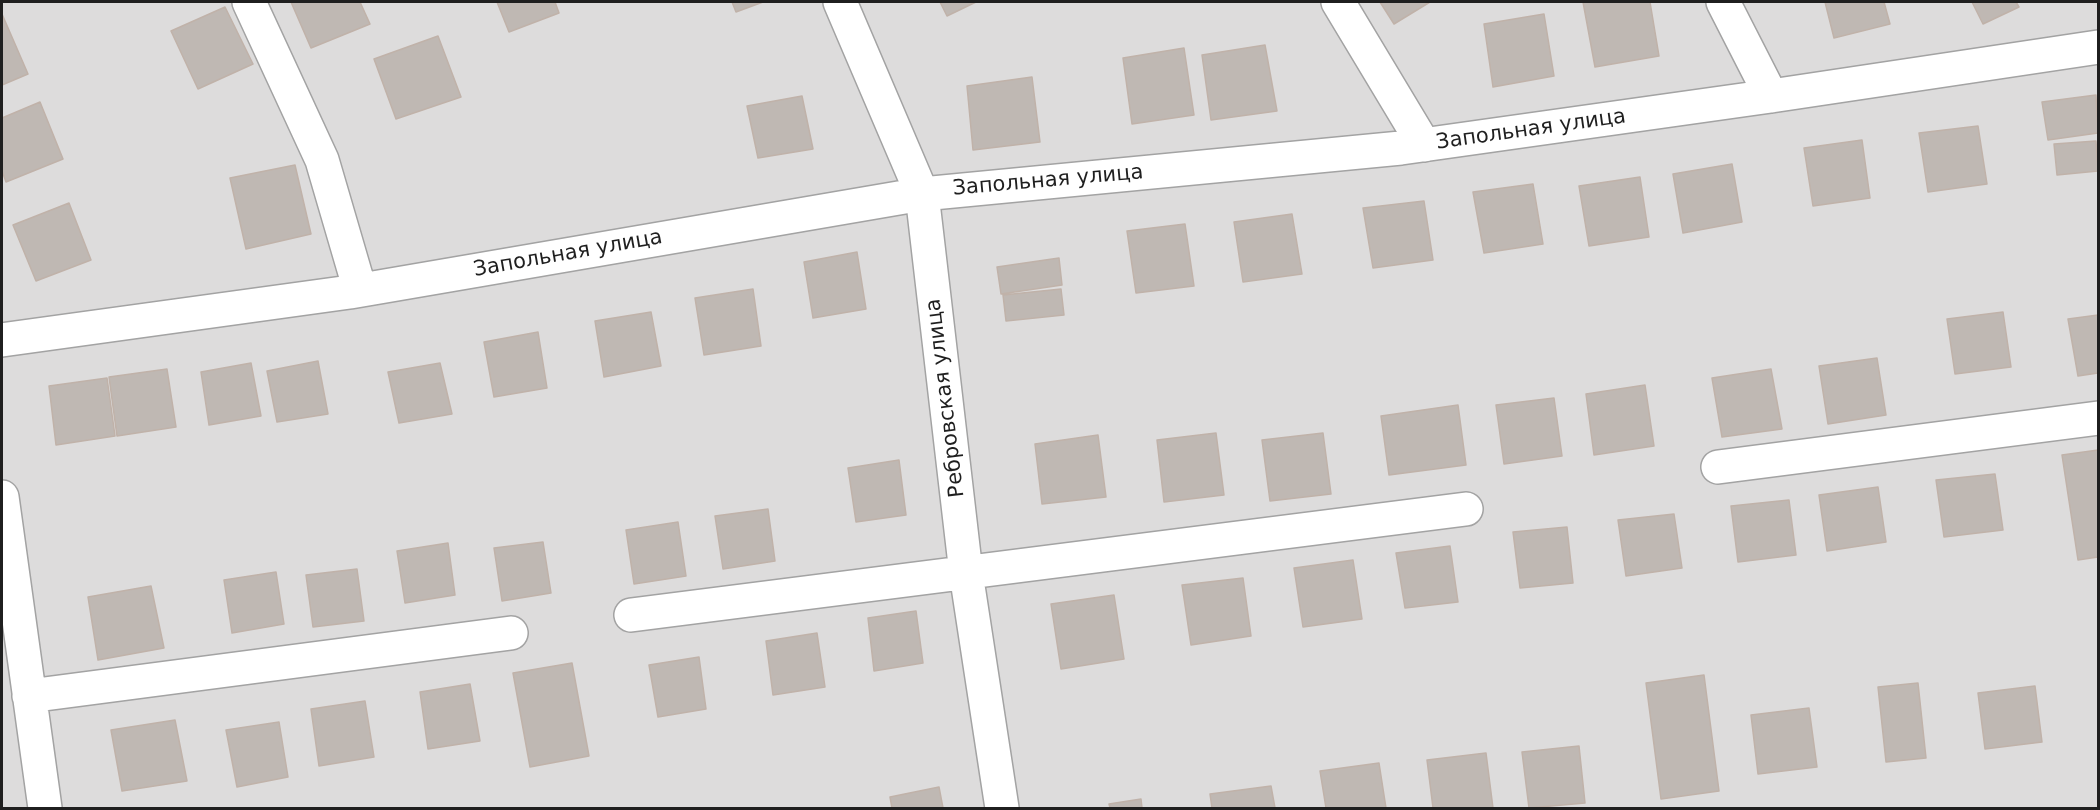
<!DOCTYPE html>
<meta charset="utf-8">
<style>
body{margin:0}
#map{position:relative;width:2100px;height:810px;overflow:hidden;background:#efece6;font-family:"DejaVu Sans",sans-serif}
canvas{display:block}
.frame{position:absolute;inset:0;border:3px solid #1f1f1f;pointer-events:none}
</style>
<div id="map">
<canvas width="2100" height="810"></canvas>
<div class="frame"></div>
</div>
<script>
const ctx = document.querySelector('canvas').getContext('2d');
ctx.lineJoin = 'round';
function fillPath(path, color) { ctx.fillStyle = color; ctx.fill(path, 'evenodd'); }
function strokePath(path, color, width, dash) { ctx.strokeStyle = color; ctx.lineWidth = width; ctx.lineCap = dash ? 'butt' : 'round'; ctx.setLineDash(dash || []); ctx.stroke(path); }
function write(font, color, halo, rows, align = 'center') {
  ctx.font = font + ' "DejaVu Sans",sans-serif'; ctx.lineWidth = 4.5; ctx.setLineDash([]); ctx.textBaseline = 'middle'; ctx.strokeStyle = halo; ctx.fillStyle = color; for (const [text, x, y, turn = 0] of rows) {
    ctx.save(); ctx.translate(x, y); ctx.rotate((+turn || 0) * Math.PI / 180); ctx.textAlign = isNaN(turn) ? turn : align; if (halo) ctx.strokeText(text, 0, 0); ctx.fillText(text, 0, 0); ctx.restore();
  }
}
fillPath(new Path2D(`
 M2,2h2096v806h-2096z`), '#dddcdc');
const building = new Path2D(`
 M291,2h69l10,22 -59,24z
 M497,2h58l4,11 -50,19z
 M732,2h31l-27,10z
 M940,2h36l-29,14z
 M1380,2h50l-36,22z
 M1583,2h67l9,54 -64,11z
 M1825,2h59l6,22 -56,14z
 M1972,2h44l3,5 -36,17z
 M225,7l28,57 -55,25 -27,-58z
 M2,14l26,60 -26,11z
 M1544,14l10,62 -61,11 -9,-63z
 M438,36l23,61 -65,22 -22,-60z
 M1265,45l12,66 -66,9 -9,-65z
 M1184,48l10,67 -62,9 -9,-66z
 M1032,77l8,65 -67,8 -6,-64z
 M2096,95l2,38 -50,7 -6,-38z
 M802,96l11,53 -55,9 -11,-52z
 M40,102l23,57 -57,23 -4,-11v-53z
 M1978,126l9,58 -59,8 -9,-59z
 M1862,140l8,58 -57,8 -9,-58z
 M2096,141l2,30 -41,4 -3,-31z
 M1732,164l10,58 -59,11 -10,-59z
 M295,165l16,69 -65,15 -16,-71z
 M1640,177l9,60 -60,9 -10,-60z
 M1533,184l10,60 -59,9 -11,-61z
 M1424,201l9,59 -60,8 -10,-60z
 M69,203l22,57 -55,21 -23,-56z
 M1292,214l10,60 -59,8 -9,-60z
 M1185,224l9,62 -58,7 -9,-62z
 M857,252l9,57 -53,9 -9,-56z
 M1059,258l3,27 -61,9 -4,-27z
 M753,289l8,57 -57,9 -9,-57z
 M1061,289l3,26 -58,6 -3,-26z
 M651,312l10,54 -57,11 -9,-56z
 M2003,312l8,55 -56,7 -8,-55z
 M2098,315v58l-20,3 -10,-57z
 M538,332l9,56 -53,9 -10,-55z
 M1877,358l9,57 -58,9 -9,-58z
 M318,361l10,53 -51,8 -10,-51z
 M251,363l10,53 -52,9 -8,-53z
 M440,363l12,51 -53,9 -11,-51z
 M167,369l9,58 -59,9 -8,-59z
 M1771,369l11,60 -60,8 -10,-59z
 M107,378l8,58 -59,9 -7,-59z
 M1645,385l9,61 -60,9 -8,-61z
 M1554,398l8,58 -58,8 -8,-59z
 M1458,405l8,60 -77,10 -8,-59z
 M1216,433l8,62 -60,7 -7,-62z
 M1323,433l8,61 -61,7 -8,-61z
 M1098,435l8,62 -64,7 -7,-60z
 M2098,450v107l-20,3 -16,-105z
 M899,460l7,55 -50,7 -8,-54z
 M1995,474l8,56 -59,7 -8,-57z
 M1878,487l8,55 -59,9 -8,-56z
 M1789,500l7,55 -58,7 -7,-56z
 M768,509l7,52 -52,8 -8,-53z
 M1674,514l8,54 -56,8 -8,-56z
 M678,522l8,54 -52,8 -8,-54z
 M1567,527l6,56 -53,5 -7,-56z
 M543,542l8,51 -49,8 -8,-53z
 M448,543l7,52 -50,8 -8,-52z
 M1450,546l8,56 -53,6 -9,-55z
 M1353,560l9,59 -59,8 -9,-59z
 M357,569l7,52 -51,6 -7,-52z
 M276,572l8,52 -52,9 -8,-53z
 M1243,578l8,58 -60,9 -9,-60z
 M151,586l13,62 -66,12 -10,-63z
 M1114,595l10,64 -63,10 -10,-65z
 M916,611l7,52 -49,8 -6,-53z
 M817,633l8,54 -52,8 -7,-54z
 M699,657l7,52 -48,8 -9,-52z
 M572,663l17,93 -59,11 -17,-94z
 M1704,675l15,116 -58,8 -15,-116z
 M1918,683l8,75 -40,4 -8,-75z
 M470,684l10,57 -52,8 -8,-57z
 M2035,686l7,56 -57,7 -7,-56z
 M365,701l9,56 -55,9 -8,-57z
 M1809,708l8,59 -59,7 -7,-59z
 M175,720l12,61 -65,10 -11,-61z
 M279,722l9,55 -51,10 -11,-57z
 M1579,746l6,57 -56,5 -7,-56z
 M1486,753l7,55h-60l-6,-48z
 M1379,763l7,45h-60l-6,-37z
 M1271,786l4,22h-63l-2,-14z
 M939,787l4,21h-51l-2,-11z
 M1141,799l1,9h-32l-1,-4z`);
fillPath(building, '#bfb8b3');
strokePath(building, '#c0b2a9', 1.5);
const minor = new Path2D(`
 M249,2l73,158 38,130
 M840,2l82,192 44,379 36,235
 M1338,2l86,143
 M1723,2l48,94
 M2,340l348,-48 572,-98 479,-46 370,-52 327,-49
 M1718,467l380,-49
 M2,497l43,311
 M631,615l835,-106
 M29,696l482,-63`);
strokePath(minor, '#a3a3a3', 36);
strokePath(minor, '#fff', 33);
write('21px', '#1f1f1f', '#fff', [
 ["Запольная улица",1531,130,-8],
 ["Запольная улица",1048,181,-5],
 ["Запольная улица",568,254,-10],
 ["Ребровская улица",946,398,-97]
]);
</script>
